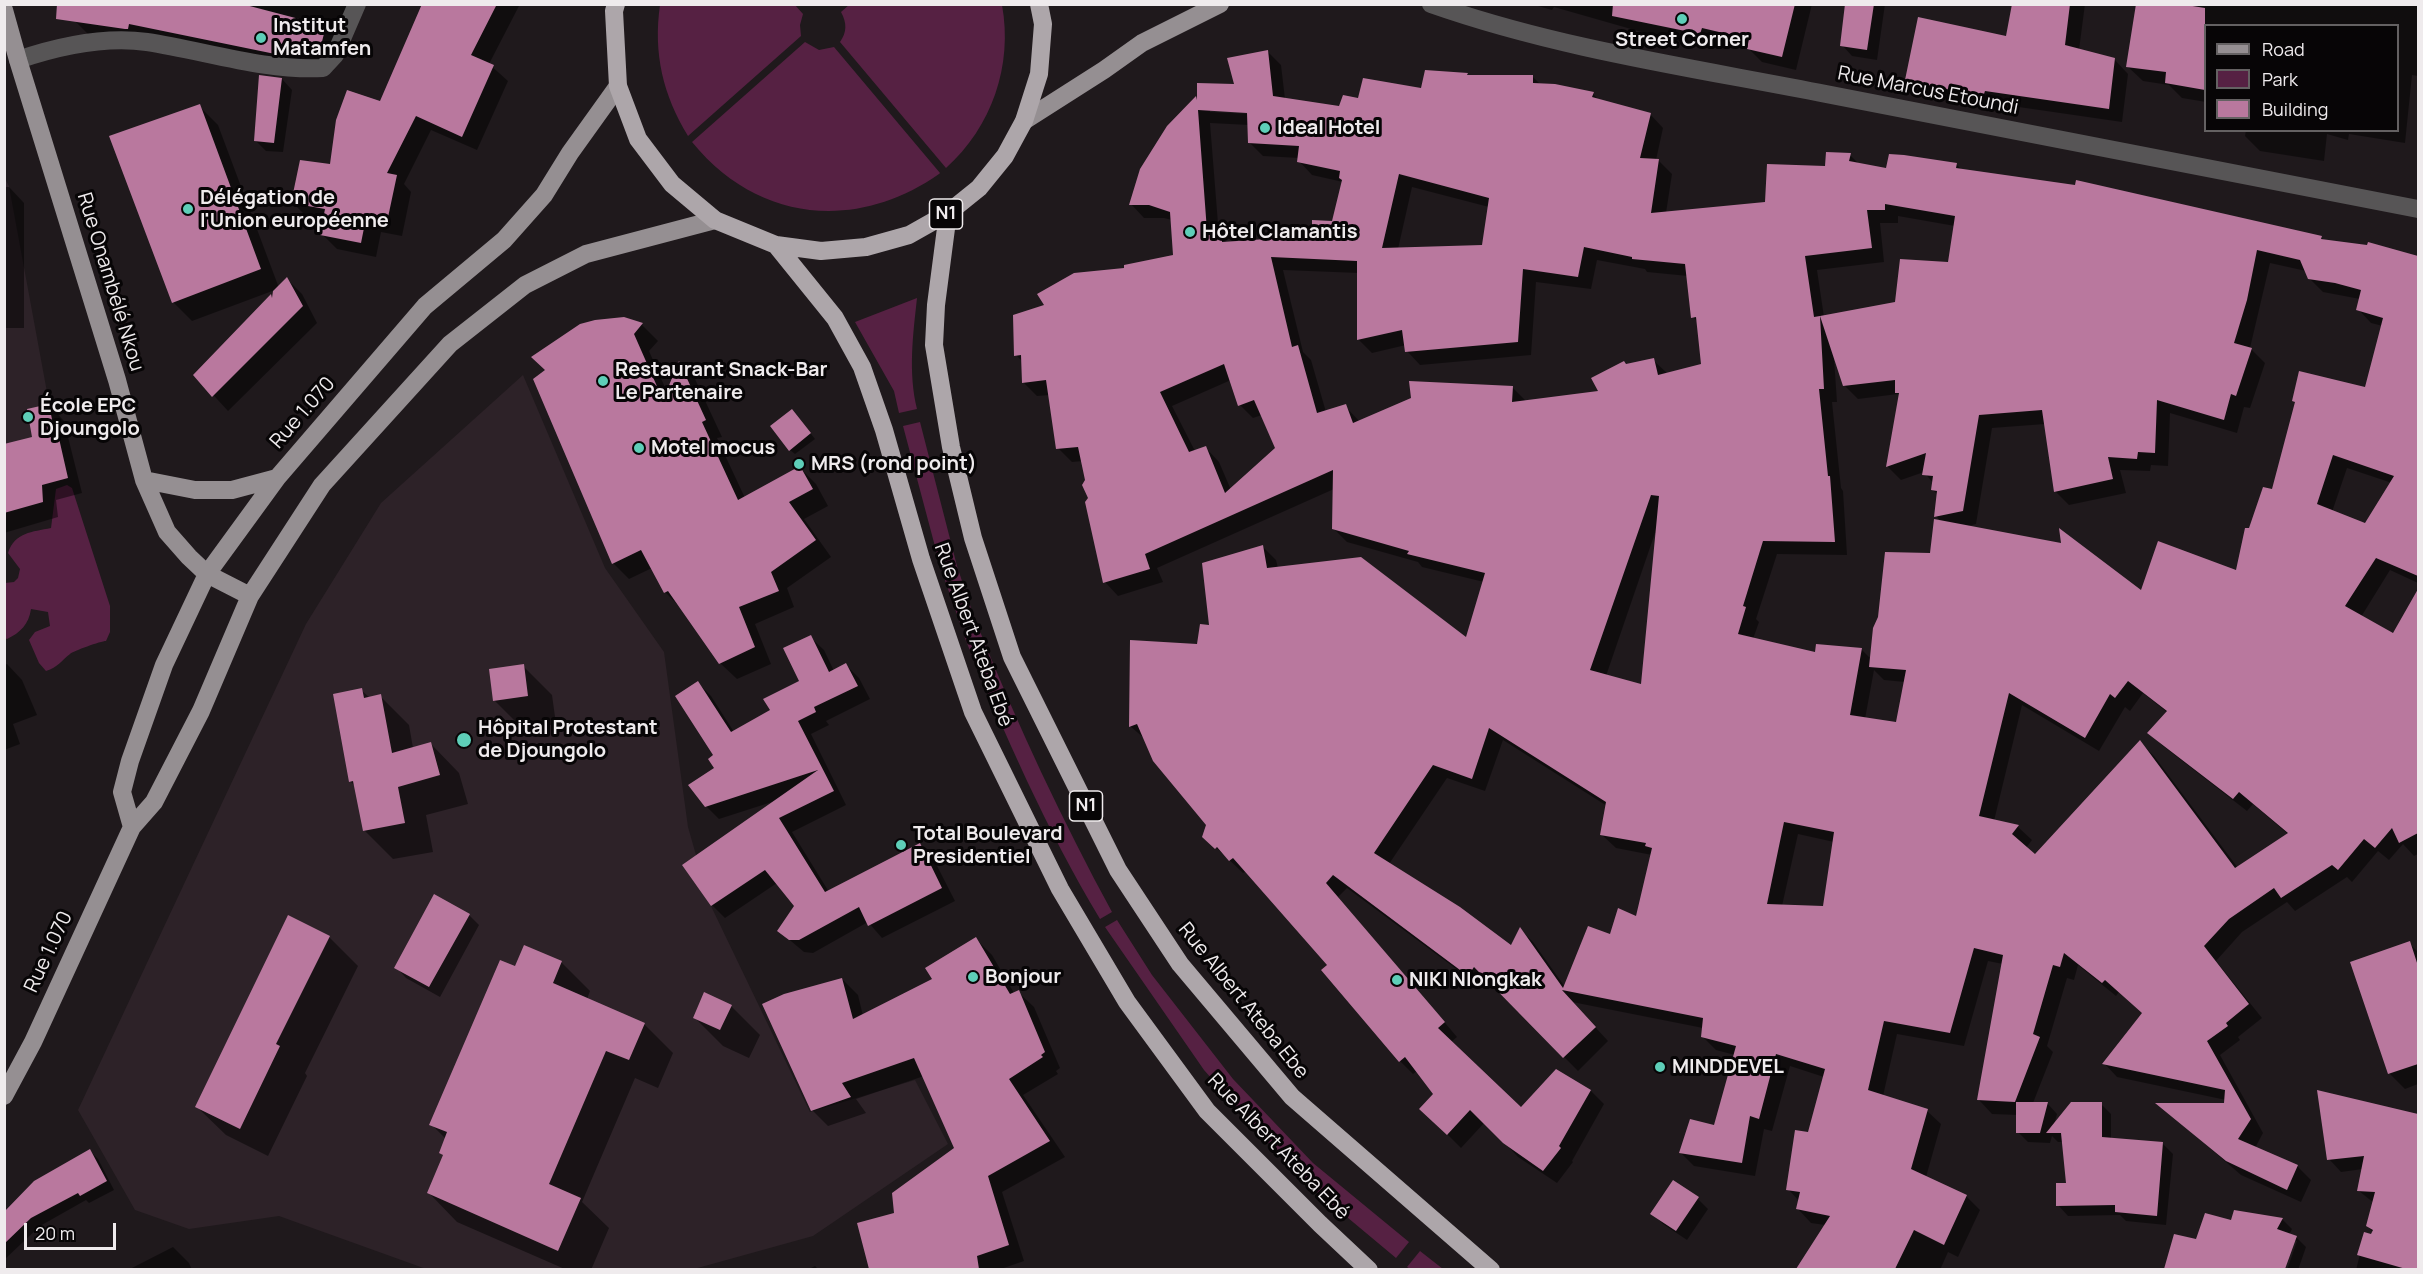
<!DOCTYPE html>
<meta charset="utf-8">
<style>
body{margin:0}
#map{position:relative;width:2423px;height:1274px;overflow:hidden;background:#1f191c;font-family:Manrope,sans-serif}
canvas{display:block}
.frame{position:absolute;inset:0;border:6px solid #efebed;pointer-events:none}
.legend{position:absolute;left:2204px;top:24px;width:195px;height:108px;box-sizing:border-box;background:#070506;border:2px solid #646162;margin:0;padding:8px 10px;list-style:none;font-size:18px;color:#efebed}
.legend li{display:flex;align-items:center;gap:12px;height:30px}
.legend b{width:30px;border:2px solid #646162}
.scale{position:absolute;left:24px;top:1223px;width:92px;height:27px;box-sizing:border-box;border:3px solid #efebed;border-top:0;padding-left:8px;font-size:18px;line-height:21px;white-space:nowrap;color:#efebed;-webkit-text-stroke:4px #070506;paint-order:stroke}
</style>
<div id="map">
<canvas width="2423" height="1274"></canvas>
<div class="frame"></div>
<ul class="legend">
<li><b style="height:8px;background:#958f92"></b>Road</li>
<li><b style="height:16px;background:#562143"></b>Park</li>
<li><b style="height:16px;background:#b9789e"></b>Building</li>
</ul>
<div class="scale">20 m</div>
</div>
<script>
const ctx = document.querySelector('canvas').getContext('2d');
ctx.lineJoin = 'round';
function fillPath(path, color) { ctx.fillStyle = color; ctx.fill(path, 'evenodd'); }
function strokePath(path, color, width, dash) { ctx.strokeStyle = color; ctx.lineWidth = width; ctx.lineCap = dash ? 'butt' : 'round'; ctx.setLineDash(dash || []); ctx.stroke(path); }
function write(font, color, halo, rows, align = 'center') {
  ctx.font = font + ' Manrope,sans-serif'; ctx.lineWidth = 6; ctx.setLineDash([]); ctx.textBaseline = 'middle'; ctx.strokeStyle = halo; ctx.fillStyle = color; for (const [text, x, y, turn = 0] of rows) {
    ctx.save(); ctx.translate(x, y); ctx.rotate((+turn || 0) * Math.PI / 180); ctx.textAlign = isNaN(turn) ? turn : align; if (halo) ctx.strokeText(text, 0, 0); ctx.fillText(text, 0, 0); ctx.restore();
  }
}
fillPath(new Path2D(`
 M4,177l5,9 45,244 4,4 -54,62z
 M523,375l82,193 59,84 24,175 22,77 100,208 105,-32 33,64 -135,92 -119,33 -265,1 -150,-54 -90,13 -54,-19 -57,-100 228,-486 75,-121z`), '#2d2228');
fillPath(new Path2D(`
 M850,4l152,1c11,60 -10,122 -56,163l-106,-126c7,-10 7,-19 1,-30z
 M660,5h135l8,9 -3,11 1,11 -113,100c-25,-41 -35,-83 -28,-131z
 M805,42l14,8 15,-3 106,126 -1,1c-83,58 -182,48 -247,-32z
 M917,298c-4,37 -9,74 0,111l-18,4 -5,-22 -39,-69z
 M920,422l37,144 18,54 -14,6 -20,-57 -38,-143z
 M67,485l5,3 38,118v26l-4,9c-5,0 -33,10 -36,13 -9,7 -12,13 -24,17l-7,-8 -10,-23 6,-8 15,-6 -2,-14 -17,-3c-2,15 -11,24 -24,30l-2,-1v-55l9,-1 4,-4 2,-9 -12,-16c7,-21 24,-21 43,-25l5,-39z
 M979,629c39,97 83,191 133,283l-12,7c-54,-90 -96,-186 -136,-283z
 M1117,920l35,55 81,104 80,84 96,79 -13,16 -97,-81 -95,-107 -99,-143z
 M1420,1251l23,18h-33l-3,-2z`), '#562143');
fillPath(new Path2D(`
 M73,4h277l-17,67 -244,-36 -15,-15z
 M424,4h96l-31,60 19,17 -31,69 -46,-20 -27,54 7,8 -9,44 -21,-4 -5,25 -39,-8 -15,-15 2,-13 -16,-3 -15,-15 39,-37 49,-64z
 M1531,4h281l-16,66 -34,-8 -13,-13 -33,-8 -2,6 -48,-8 -112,-32 -2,3z
 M1847,4h38l-8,56 -25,-4 -10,-11z
 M2013,4h72l-6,46 35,9 14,15 -6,48 -124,-18 -1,7 -77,-17 -14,-14 101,-42z
 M2181,4h237v72l-6,-1 -7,68 -56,-9 -1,6 -21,-6 -3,27 -64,-10 -15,-15 1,-6h152v-104h-192v76l-24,-4 -13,-13 -26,-4 -16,-15z
 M1268,52l13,13 4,34 55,8 19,-8 64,-9 44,-16 2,2h63l9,9 52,9 7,7 50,13 13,14 -7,32 3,1 13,13 -6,39 100,-10 84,-48 10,10 27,5 69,-6 7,7 358,66 4,4 43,5 1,-3 49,15v325l-28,-13 -29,47 33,19 24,-44v262l-4,2 -11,-12 -14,16 -11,-9 -26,31 -5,-5 -52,34 -8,-9 -45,30 -26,29 46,57 -24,19 2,3 -20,15 43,78 -8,15 42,18 14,14 -10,22 -60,-27 -82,-71 66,1 1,-5 -109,-23 -13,-14 40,-49 -25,-22 -3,4 -38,-31 -4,15 -7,-2 -20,68 6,6 -20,51h14l10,11 -3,11 47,-21 10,10v25l52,5 10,10 -7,71 -40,-4 -6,-6 -52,1 -10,-11 9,-21 -3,-42h-6l-6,-6 -2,7 -22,-1 -10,-10v-17l-26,-1 -13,-14 24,-136 -15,-3 -24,85 -67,-12 -14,62 44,15 14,13 -15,53 40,19 14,14 -22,47 -10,-5 -8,18h-142l27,-45 -14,-2 -13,-14 1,-8 -11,-12 21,-55 15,-57 -34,-11 -18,65 -8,-2 -9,47 -61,-10 -14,-14 35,-25 20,-72 -19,-5 -14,-14 1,-8 -131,-26 36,39 -30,30 -90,-91 -6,8 -135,-100 -9,9 119,140 -6,5 71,67 69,-18 13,13 -32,57 1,1 -16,21 -39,-26 -33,-35 -24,26 -39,-39 13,-15 -18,-23 -4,3 -13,-13 -71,-96 -82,-94 -4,2 -39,-37 3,-11 -62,-86 -15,-13 68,-80 65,-99 13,13 2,8 189,72 17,-58 -62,-15 -4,-5 -71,-20 -14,-14 1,-39 -177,79 6,14 -45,14 -13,-14 -22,-121 -11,1 -14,-14 -8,-53 -13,1 -14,-14v-20l-7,-7 30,-49 80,-37 49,-13 -3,-36 -8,-2h-20l-13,-14 66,-106 1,2 38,-14zM1210,109l45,2 -1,3 -44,-2zM1210,123l39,2v17l14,14 36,2v3l13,14 31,7 -10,41 -20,15 -84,6 -10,-8zM1412,187l77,20 -6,39 -85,3zM1898,216l57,10 -5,38 -54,39 -72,14 -7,-47 67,-8 -4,-39h18zM1597,260l48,9 2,3 41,4 5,41 5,5 4,43 -35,8 -14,-13 -26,5 -26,28 -74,9 -14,-14 -153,34 -15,-16 -19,6 -15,-52 -8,-8 -20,-82 76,3v67l13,13 34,-8 1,6 13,14 111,-10 5,-73 55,7zM2270,263l36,8 3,7 14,14 37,7 -2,10 13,14 12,3 -17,63 -72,12 2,2 -23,88 -23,39 -13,42 -95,20 -177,-65 11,-3 16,-96 53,-4 10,67 14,14 57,-12 -6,-23 30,1 1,-6 17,1 2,-53 67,20 7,-26 6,1 15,-45 -15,-15zM1834,358l11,28 13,13 40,-5 2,2 -12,71 13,13 23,-8 9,11 -1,6 6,6 -2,21 5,6 -10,32 -60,105 -10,-10 -44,5 -64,-15 6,-17 -3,-3 21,-65 70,1 -4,-64 -2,-3 -9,-86h5zM1231,380l9,25 13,13 9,-3 15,33 -46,42 -12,-28 -13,-14 -11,3 -23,-45zM2347,468l45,15 -27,42 -33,-13zM1655,533h2l-15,153 -36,-10zM1874,670l10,10 21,2 -8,41 -32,-4zM2143,693l25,20 -19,20 14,13 84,65 6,-7 36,31 -51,33 -84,-112 -14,-14 -105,114 -9,-8 6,-8 -14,-13 -24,-6 28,-116 77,46 26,-44 5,4zM1503,740l104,66 -5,29 14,13 36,7 -15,63 -72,69 -32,-45 -13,-13 -8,18 -123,-83 58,-86 38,13zM1798,834l36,8 -10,65 -42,-1z
 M282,79l10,11 -9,62 -17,-1 -11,-11z
 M199,106l19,19 61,163 8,-9 15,15 15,29 -89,88 -33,-36 76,-79 2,3 2,-9 -83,31 -19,-19z
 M4,187h5l15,16v125h-20z
 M624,319l18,6 16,16 -9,10 18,41 13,-29 15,16 27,58 -5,1 28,60 55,-30 16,16 12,22 -24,13 27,38 -44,31 7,19 -39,17 16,40 -34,15 -17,-16 -39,-55 -16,-16 -13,-24 -23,11 -16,-16z
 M49,405l15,16 18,72 -26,7 2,17 -54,16v-87l30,-8z
 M797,416l18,23 -20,15 -5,-4z
 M810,637l14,13 10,21 12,-6 13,13 11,21 -44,22 3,4 -18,9 35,71 -54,27 37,60 91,-47 13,13 22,43 -73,37 -14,-16 -55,31 -9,-1 -25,-21 17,-25 -19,-23 -52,35 -13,-13 63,-104 -56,18 -13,-13 10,-38 -18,-85 13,13 23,36 38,-21 29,-29z
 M7,664l15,16 15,35 -24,9 7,20 -16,6v-85z
 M523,666l29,29 4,29 -33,5 -29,-29z
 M361,690l9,8 10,-2 29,29 4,23 18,-4 28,29 9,31 -42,11 7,37 -40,7 -29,-29 -8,-43 -6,-6z
 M469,915l10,10 -39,72 -34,-19 -10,-11z
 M329,937l29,29 -53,107 2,3 -39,80 -42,-21 -29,-28z
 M976,939l16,16 22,38 4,-1 16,15 26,61 -4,3 2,3 -35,21 42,62 -63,35 22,69 -26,9h-131l3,-3 25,-53 61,-65 -32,-73 -68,23 10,14 -38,13 -16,-16 30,-131 16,16 5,21 71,-36z
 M2409,943l9,9v132l-13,5 -15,-15 -38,-111z
 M561,962l29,29 -3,8 57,25 29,29 -15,35 -23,-10 -53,124 27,26 -18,42h-24l-110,-48 -28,-29 15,-37 -3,-3 5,-14 -15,-15 84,-156z
 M731,1006l29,29 -11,23 -26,-12 -28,-28z
 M2319,1092l99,25v153h-62l9,-36 7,1 1,-3 -6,-6 7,-23 -15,-12 4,-22 -22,3 -12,-13z
 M90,1151l8,8 16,31 -25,13 -3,-3 -46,26 -36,34v-45z
 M1698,1199l10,10 -21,31 -24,-16 -11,-11z
 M2282,1219l10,10 -3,6 7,2 10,10 -8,23h-11l10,-29h-3l-10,29h-117l8,-34 22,5 35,-19z
 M173,1247l16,16 3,7h-64z
 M815,1266l4,4h-12z`), '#0007');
fillPath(new Path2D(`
 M57,4h185l84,22 -8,31 -38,-2 -151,-31 -1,5h-3l-69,-10z
 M422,4h75l-26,51 23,10 -32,72 -46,-21 -29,57 10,2 -10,47 -21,-4 -5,25 -41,-8 5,-26 -34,-6 9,-43 30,4 6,-44 11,-30 33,11z
 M1613,4h182l-13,53 -35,-8 2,-10 -47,-11 -2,6 -88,-18z
 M1845,4h29l-7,46 -27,-4z
 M2012,4h58l-5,41 50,13 -6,51 -124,-18 -2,6 -78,-17 13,-63 88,19z
 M2136,4h44l25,4v82l-40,-7 1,-11 -40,-5z
 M1268,50l5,46 66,10 4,-11 15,3 5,-20 58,10 4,-18 43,3 -1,2h66v8l22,1 39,8 -2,5 59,16 -11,45 19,1 -8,54 114,-11 2,-38 58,2 1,-14 25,1 -2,8 37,7 3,-14 15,1 53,8 -1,5 119,17 1,-5 246,56 -1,3 46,6 1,-3 50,14v320l-42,-18 -31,48 48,27 25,-44v244l-19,10 -7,-15 -17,20 -11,-9 -26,31 -6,-5 -51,33 -7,-10 -45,31 -25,27 45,58 -23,19 2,3 -21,15 44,78 -13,20 60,26 -11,25 -61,-29 -71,-58h69l1,-13 -123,-26 40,-51 -37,-33 -3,3 -38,-30 -4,14 -7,-2 -20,69 7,3 -25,65 -38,-2 26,-145 -29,-7 -24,85 -66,-12 -16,69 60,19 -17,60 56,26 -23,50 -30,-15 -19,39h-99l34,-53 -34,-7 4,-17 -14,-2 9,-60 13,2 17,-63 -49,-15 -17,65 -9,-3 -8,47 -63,-10 11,-34 24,6 22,-79 -35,-9 2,-19 -141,-28 34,37 -33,31 -89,-91 -6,9 -135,-101 -7,8 119,139 -7,6 83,79 35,-38 35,21 -32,56 2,2 -18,23 -40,-28 -33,-33 -23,25 -28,-26 14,-15 -28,-37 -6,5 -78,-92 6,-5 -94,-107 -4,3 -12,-14 -2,2 -13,-12 4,-12 -53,-64 -16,-37 -8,3 1,-87 67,4 3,-20 9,1 -7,-62 61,-18 4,23 94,-11 105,80 19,-64 -78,-19 2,-3 -77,-22 1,-59 -188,84 5,15 -47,14 -18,-81 3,-4 -6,-13 3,-5 -7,-33 -22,2 -10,-69 -24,3 -1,-28 -7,1 -1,-41 31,-10 -7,-11 37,-21 50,-5v-3l49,-10 -3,-43 -21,-7h-20l11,-36 27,-43 29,-30 1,4v-17l37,1 -7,-26zM1198,110l49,3 1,30 51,3 -2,16 43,9 -1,7 3,2 -10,41 -20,-1v16l-90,6v-7l-15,-4zM1399,174l90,24 -7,47 -100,3zM1885,204l70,12 -7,46 -48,-3 -5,43 -75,14 23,70 52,-6v13h4l-13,74 40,-14 -4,22 11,1 -2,14 6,1 -3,26 29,-6 16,-96 63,-5 12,82 59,-13 -5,-22 29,2 1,-7 17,1 2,-53 67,20 7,-26 5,2 16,-48 -18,-5 13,-43 10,-50 43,10 8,19 27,4 26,7 -5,20 27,8 -18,69 -66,-16 -7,30 3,1 -23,87 -9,-2 -14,41h-4l-9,42 -78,-29 -17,49 -82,-62 2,15 -127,-24 -4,34 -45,-1 -7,65 -5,11 -4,39 37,3 -10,52 -46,-7 12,-67 -46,-4 -1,8 -77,-18 8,-27 -3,-1 20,-65 72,1 -5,-66h-2l-9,-87h5l-4,-73 -6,1 -9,-61 67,-8 -5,-38h18zM1584,247l48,10v2l53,5 6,54 5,-1 5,47 -43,11 -4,-17 -28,6 -2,-3 -33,17 7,13 -86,11 1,-16 -104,-5 2,17 -58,25 -7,-19 -29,9 -19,-68 -6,2 -21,-90 86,4v79l45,-10 3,22 113,-10 5,-73 55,8zM1224,364l14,42 16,-6 21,48 -50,45 -19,-47 -17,6 -29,-60zM2333,455l61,21 -29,47 -48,-19zM1651,495l8,1 -18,188 -51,-14zM2128,681l39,30 -20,22 86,66 6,-7 49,41 -53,35 -95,-128 -105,114 -23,-20 7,-9 -40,-9 30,-123 76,45 25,-44 5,4zM1489,728l117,74 -6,33 46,8 -1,3 7,2 -16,68 -18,-8 -8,26 -22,-8 -25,62 -43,-61 -9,18 -51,-38 -86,-54 59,-88 39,14zM1784,822l50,10 -11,74 -56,-2z
 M259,75l23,3 -8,65 -20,-2z
 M200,104l61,165 -89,34 -63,-167z
 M287,277l16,29 -91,91 -19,-22 78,-81 1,4 1,-7z
 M624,317l19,6 -9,11 29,66 16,-39 27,59 -4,2 36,78 62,-34 13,23 -24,13 27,38 -45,32 8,19 -40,16 16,40 -36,17 -51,-73 -4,2 -23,-43 -29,14 -79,-185 12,-9 -14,-13 49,-33 15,-4z
 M49,404l6,31 3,-1 10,44 -26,7 1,17 -39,11v-69l28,-7 -5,-28z
 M792,409l19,24 -22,18 -19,-25z
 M811,635l18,37 17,-9 12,23 -44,21 2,5 -18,9 36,70 -55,27 46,74 95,-49 22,45 -74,38 -9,-19 -60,33h-10l-12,-9 17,-25 -29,-36 -54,36 -29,-41 136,-95 -113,37 -17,-22 26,-17 -6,-9 5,-4 -38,-59 23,-15 33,51 39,-22 -7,-11 36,-18 -16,-33z
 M524,664l4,32 -35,5 -4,-32z
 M362,688l2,10 17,-4 11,59 39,-11 9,33 -42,12 7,36 -42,8 -10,-50 -4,1 -16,-88z
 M434,894l36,20 -41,73 -35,-19z
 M288,915l42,21 -54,108 4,2 -40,83 -45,-22z
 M976,937l34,57 9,-4 26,62 -4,3 2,2 -34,22 41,62 -62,35 21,69 -32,11 2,13h-110l-12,-46 37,-10 -2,-20 62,-45 -40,-90 -72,25 9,14 -40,14 -49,-107 22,-10 58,-16 11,41 79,-40 -7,-11z
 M2410,941l8,25v98l-30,10 -38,-112z
 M524,945l38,16 -9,22 92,40 -16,37 -23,-9 -57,133 32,14 -23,53 -131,-58 16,-38 -4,-2 8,-21 -18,-7 71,-165 15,6z
 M704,992l28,13 -12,25 -27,-12z
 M2317,1090l101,24v155h-12l-49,-14 7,-23 7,2 2,-4 -7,-4 9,-34 -18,-1 7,-35 -37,4z
 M2016,1102h32l-8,31h-24z
 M2071,1102h31v35l61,5 -6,74 -42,-4v-7l-59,1v-23h10l-5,-50h-15z
 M90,1149l17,32 -27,15 -2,-3 -47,25 -27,26v-32l30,-31z
 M1673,1180l26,17 -23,34 -26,-17z
 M2234,1210l49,8 -6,11 20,7 -12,33h-121l10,-35 22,5 9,-26 26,7z`), '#b9789e');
strokePath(new Path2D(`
 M1431,4c128,45 263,64 395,90 198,39 395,77 592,115
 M18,60c41,-14 85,-24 129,-18 59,9 117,29 176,26l12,-13 22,-51`), '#575556', 18);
strokePath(new Path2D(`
 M4,10l14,50 99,320 27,100 23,52 22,25 18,17 43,22
 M1024,121l80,-51 38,-27 78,-39
 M144,480l51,10h37l45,-12
 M132,827l-10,-35 8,-31 34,-96 43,-91 70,-96 148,-172 79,-66 40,-45 26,-42 48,-67
 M4,1096l29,-54 99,-215 22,-25 47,-91 49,-115 72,-111 128,-141 75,-59 61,-31 129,-34`), '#958f92', 18);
strokePath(new Path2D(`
 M616,4l-2,7 4,75 20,53 34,45 43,36 61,25 45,6 45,-4 43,-12 39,-22 31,-25 26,-32 19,-35 15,-47 4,-50 -4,-20
 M948,213l-12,92 -2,40 17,102 22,91 39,119 106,213 62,94 112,133 199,173
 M776,245l59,73 27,49 22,63 37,129 52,153 87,177 67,113 80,109 113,113 49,46`), '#ada6aa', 18);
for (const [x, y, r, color] of [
 [1682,19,6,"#5eceb8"],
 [261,38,6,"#5eceb8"],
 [1265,128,6,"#5eceb8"],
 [188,209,6,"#5eceb8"],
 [1190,232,6,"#5eceb8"],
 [603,381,6,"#5eceb8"],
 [28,417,6,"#5eceb8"],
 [639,448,6,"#5eceb8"],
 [799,464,6,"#5eceb8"],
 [464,740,8,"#5eceb8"],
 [901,845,6,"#5eceb8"],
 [973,977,6,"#5eceb8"],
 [1397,980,6,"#5eceb8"],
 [1660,1067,6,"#5eceb8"]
]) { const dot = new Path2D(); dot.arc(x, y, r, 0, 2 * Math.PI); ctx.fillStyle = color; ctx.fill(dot); strokePath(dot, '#070506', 2); }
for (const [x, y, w] of [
 [946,214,33],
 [1086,806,33]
]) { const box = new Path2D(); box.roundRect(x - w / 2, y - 15, w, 30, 4.5); ctx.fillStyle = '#070506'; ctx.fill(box); strokePath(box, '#efebed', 1.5); }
write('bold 18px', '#efebed', null, [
 ["N1",946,214],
 ["N1",1086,806]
]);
write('bold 20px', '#efebed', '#070506', [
 ["Institut",273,26],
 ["Matamfen",273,49],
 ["Street Corner",1682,40,"center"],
 ["Ideal Hotel",1277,128],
 ["Délégation de",200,198],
 ["l'Union européenne",200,221],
 ["Hôtel Clamantis",1202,232],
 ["Restaurant Snack-Bar",615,370],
 ["Le Partenaire",615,393],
 ["École EPC",40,406],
 ["Djoungolo",40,429],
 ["Motel mocus",651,448],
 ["MRS (rond point)",811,464],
 ["Hôpital Protestant",478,728],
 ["de Djoungolo",478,751],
 ["Total Boulevard",913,834],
 ["Presidentiel",913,857],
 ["Bonjour",985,977],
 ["NIKI Nlongkak",1409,980],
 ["MINDDEVEL",1672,1067]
], 'left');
write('20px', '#efebed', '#070506', [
 ["Rue Marcus Etoundi",1928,91,11],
 ["Rue Onambélé Nkou",110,282,73],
 ["Rue 1.070",303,413,-49],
 ["Rue Albert Ateba Ebé",973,635,70],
 ["Rue 1.070",49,952,-65],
 ["Rue Albert Ateba Ebe",1243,1001,51],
 ["Rue Albert Ateba Ebé",1278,1147,46]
]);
</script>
